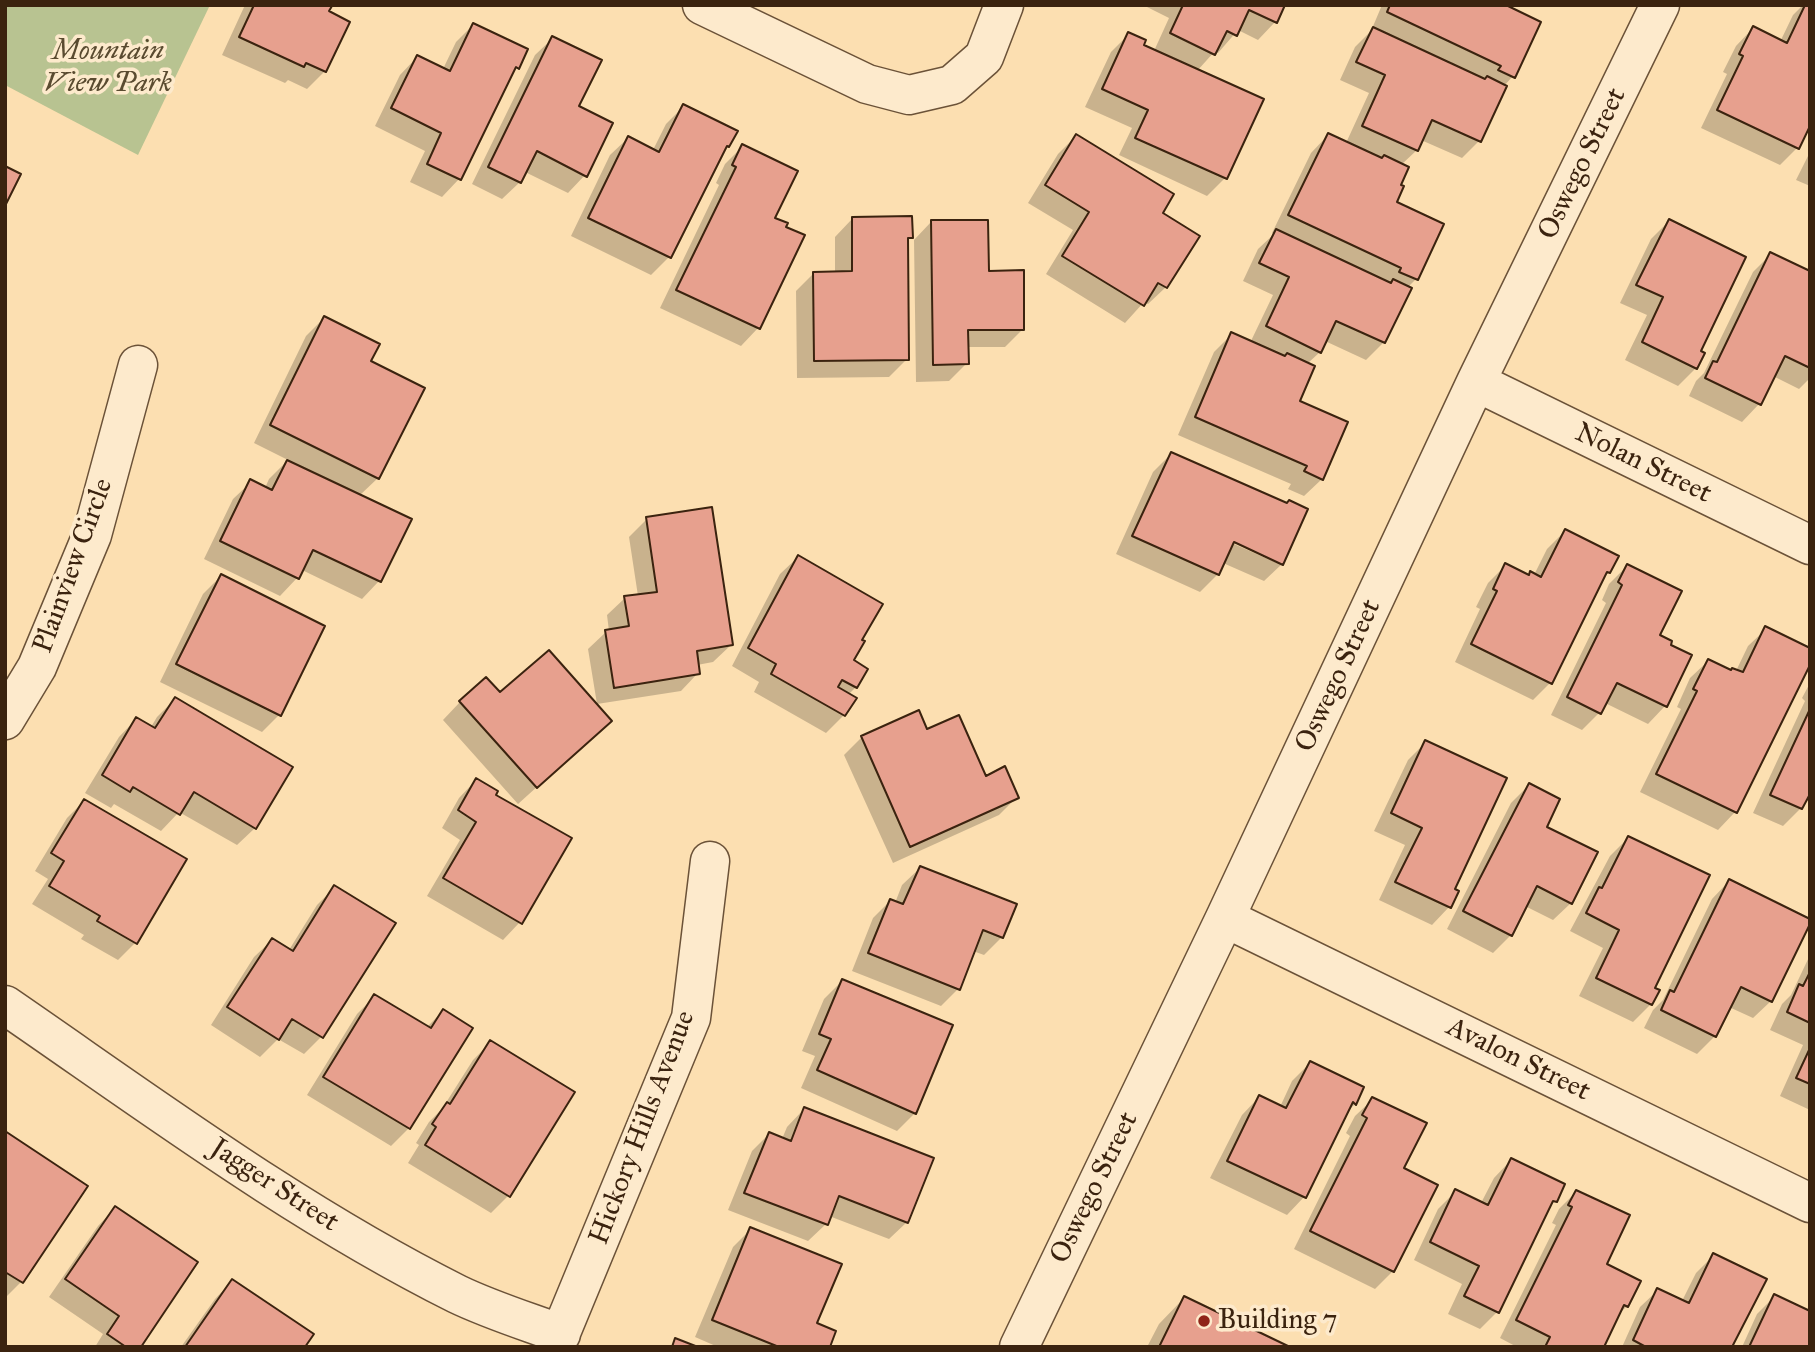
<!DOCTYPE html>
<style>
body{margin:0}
#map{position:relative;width:1815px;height:1352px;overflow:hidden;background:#fcdfb1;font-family:"IM FELL Great Primer",serif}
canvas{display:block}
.frame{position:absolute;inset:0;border:7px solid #3b230f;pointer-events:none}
</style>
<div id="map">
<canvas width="1815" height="1352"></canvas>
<div class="frame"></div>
</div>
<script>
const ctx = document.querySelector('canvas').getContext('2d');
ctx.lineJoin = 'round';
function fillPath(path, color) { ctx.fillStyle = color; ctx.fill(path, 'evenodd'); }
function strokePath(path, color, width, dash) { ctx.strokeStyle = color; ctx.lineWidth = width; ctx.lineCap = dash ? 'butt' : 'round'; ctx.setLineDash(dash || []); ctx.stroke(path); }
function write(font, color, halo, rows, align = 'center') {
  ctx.font = font + ' "IM FELL Great Primer",serif'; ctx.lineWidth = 7; ctx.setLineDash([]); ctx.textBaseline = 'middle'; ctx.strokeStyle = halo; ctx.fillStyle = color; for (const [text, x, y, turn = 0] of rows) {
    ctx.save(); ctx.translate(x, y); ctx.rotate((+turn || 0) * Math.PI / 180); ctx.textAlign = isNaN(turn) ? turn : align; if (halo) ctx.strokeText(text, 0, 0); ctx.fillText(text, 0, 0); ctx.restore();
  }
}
fillPath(new Path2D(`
 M5,5h205l-72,150 -133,-70z`), '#b8c391');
fillPath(new Path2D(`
 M245,5h81l-1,66 -18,18 -19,-9 -3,3 -63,-28z
 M1143,5h140l-8,17 -17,18 -20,-10 -20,23 -3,-2 -18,20 64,29 -36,78 -18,18 -88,-41 13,-27 -47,-21 26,-55 18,-18 13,11 12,6 15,-33z
 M1382,5h120l11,71 -9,10 -25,55 -17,17 -41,-18 -4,10 -16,15 -7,38 22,76 -9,9 -23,54 -18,18 -41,-19 -5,11 -13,12 -9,38 24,77 -18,17 -16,-7 3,-5 -113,-49 36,-83 18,-18 18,9 23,-48 -30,-14 15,-32 16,-15 -2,-1 39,-80 17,-18 18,8 23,-50 -29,-13 15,-33 16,-16z
 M1803,5h7l-13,143 -17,17 -79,-37 26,-54 -4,-2 13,-26 17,-18 27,14 13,-27z
 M473,25l44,43 -7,7 -51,104 -17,18 -32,-15 15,-31 -50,-25 25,-51 17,-18 26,12 13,-27z
 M553,38l24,69 8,68 -17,18 -43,-21 -5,10 -18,17 -30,-15 63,-129z
 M684,106l44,40 -5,5 -54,106 -18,18 -80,-39 39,-81 18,-17 25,12 13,-26z
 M1076,136l84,78 6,73 -18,17 -4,-2 -19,21 -79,-49 27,-44 -45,-27 30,-49z
 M743,146l30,72 11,10 19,8 -45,92 -17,18 -81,-38 59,-123 -3,-2 9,-19z
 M1810,152v34l-14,-6z
 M852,219l59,18 -5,5 1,117 -18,18 -92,1 -1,-87 17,-17 22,-1v-36z
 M1669,221l29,131 -2,16 -18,18 -53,-26 22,-45 -27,-12 31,-64z
 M931,222l56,51 36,56 -18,18h-38v16l-18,18 -33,1 -2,-142z
 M1771,254l39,19v105l-11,11 -26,-13 -14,28 -17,18 -53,-26 7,-15 8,-8 49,-101z
 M324,318l54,160 -19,18 20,85 -17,18 -60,-29 -5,8 -17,18 -76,-37 29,-60 18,-17 14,6 4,-9 19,-19 -34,-17 52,-107z
 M1171,454l111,110 -18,17 -41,-18 -5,11 -18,18 -84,-38 37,-82zM1227,537l50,23v3l-52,-23z
 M647,519l84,126 -18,17 -16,3 1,8 -17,18 -84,13 -9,-55 18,-17 3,-1 -2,-16 18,-17 13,-2 -9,-59z
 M1565,531l44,41 -8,8 -51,103 -17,17 -78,-38 25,-53 -4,-2 12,-24 18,-18 22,11 2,-3 4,2 13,-26z
 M798,557l61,83 -7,21 4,26 -8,8 -4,20 -18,18 -72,-41 5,-10 -27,-16 48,-92z
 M1627,566l31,70 11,10 21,10 -25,50 -17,18 -43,-21 -5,9 -18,18 -31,-15 55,-112 -4,-3 7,-16z
 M221,576l58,139 -17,17 -102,-50 43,-88z
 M1766,629l-31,183 -17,18 -78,-38 41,-83 -4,-2 13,-29 18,-17 22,11 6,-1 12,-25z
 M1810,683v119l-5,-2 -4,8 -18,18 -30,-13 52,-112 -3,-3z
 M499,695l111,26 -92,83 -75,-84 17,-18z
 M175,699l80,129 -18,17 -58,-33 -18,19 -47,-27 -3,4 -26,-15 34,-56 17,-18 15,8 6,-10z
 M927,731l58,47 32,19 -18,18 -106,48 -49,-108 18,-18z
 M1426,742l27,148 4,2 -8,15 -17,18 -53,-25 26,-55 -31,-14 34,-71z
 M476,780l18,16 26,126 -17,18 -76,-44 33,-56 -18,-12 17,-30z
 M1529,785l42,118 -18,17 -28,-14 -14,29 -18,18 -46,-24 64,-126z
 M84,801l51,142 -17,17 -37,-21 3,-4 -52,-31 16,-25 -13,-8 32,-53z
 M1628,838l24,151 -1,15 -18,18 -54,-26 24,-48 -33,-17 40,-75z
 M920,868l82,69 -18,18 -11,-4 -15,38 -17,17 -89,-35 21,-53 17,-17 5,2 7,-18z
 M1729,881l42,120 -18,17 -24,-11 -14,29 -18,18 -53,-26 9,-18 10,-10 49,-101z
 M335,887l-13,149 -18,18 -26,-15 -18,18 -49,-32 43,-68 18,-17 17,10 28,-45z
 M1810,955v155l-30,-14 23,-51 -33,-15 12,-26 9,-9z
 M842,981l73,132 -18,18 -96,-43 14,-32 -13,-5 22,-52z
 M375,996l52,31 16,-16 28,17 -62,100 -18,18 -84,-51 50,-81z
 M491,1042l17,154 -17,17 -83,-50 11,-18 -3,-2 13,-21 13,-13 31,-49z
 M1310,1063l52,25 -7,16 -9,9 -42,84 -17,18 -77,-37 32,-63 17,-18 21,10 12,-26z
 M1373,1099l29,70 -9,102 -18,18 -81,-40 56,-113 -4,-3 9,-17z
 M804,1109l103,113 -18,17 -60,-23 -3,8 -18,17 -80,-31 24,-59 17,-17 13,5 5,-12z
 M5,1133l80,53 -64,96 -16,16z
 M1511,1160l44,41 -8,8 -50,103 -17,17 -32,-15 14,-30 -48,-24 24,-51 18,-18 25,12 13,-25z
 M1576,1192l28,73 23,41 -10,10 -15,31h-85l-17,-9 56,-113 -4,-2 7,-14z
 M115,1208l24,139h-44l8,-13 -54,-37 49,-71z
 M751,1229l64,95 13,23h-110l-23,-10 38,-90z
 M1713,1256l17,91h-108l18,-40 18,-17 24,11 14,-28z
 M232,1281l71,66h-122l34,-48z
 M1775,1296l35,51h-68l15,-33z
 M1184,1298l102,49h-139l12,-23z`), '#0003');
const building = new Path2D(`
 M254,5h76l2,1 -3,5 21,11 -24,50 -20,-9 -2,4 -65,-30z
 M1183,5h102l-8,18 -28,-13 -12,26 -10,-5 -12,24 -45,-22z
 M1390,5h116l35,17 -26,56 -17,-8 3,-4 -114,-54z
 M1805,5h5v121l-11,23 -82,-39 26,-54 -4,-2 14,-28 34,17z
 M473,23l55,26 -9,20 -3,-2 -55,113 -34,-16 14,-31 -50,-25 26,-53 33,16z
 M1373,27l112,52 2,-3 20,10 -26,56 -49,-22 -14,31 -56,-25 23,-51 -29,-13z
 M1128,32l18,8 -2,5 120,54 -37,80 -92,-41 13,-28 -46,-21z
 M552,36l50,24 -23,46 34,17 -26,54 -50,-26 -16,32 -33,-16z
 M683,104l55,27 -9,16 -2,-1 -56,112 -83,-40 40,-82 31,16z
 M1328,133l54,25 2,-3 25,12 -8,18 3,1 -7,16 47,22 -26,56 -19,-8 2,-4 -113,-53z
 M1076,134l98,60 -11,19 37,23 -33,52 -9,-5 -14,23 -82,-50 27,-44 -44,-27z
 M742,144l56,27 -23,47 13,5 -2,4 19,8 -45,94 -84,-39 60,-123 -4,-2z
 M5,166l16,8 -16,32z
 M912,216l1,22h-5l1,122 -95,1 -1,-89 39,-1v-54z
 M1669,219l77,38 -45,94 4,2 -8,16 -55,-27 21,-45 -27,-12z
 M931,220h57l1,51 35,-1v60h-56l1,34 -36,1z
 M1276,229l115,54 2,-4 19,9 -27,55 -49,-22 -15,32 -55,-27 23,-49 -30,-14z
 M1770,252l40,19v97l-25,-12 -24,49 -56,-27 8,-17 4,1z
 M324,316l56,28 -9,17 54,27 -46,91 -109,-54z
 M1231,332l54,24 2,-3 28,13 -15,35 48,21 -25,58 -19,-9 3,-5 -112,-49z
 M1171,452l116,51 2,-3 19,9 -25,56 -49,-23 -15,33 -87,-39z
 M287,460l125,59 -31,63 -68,-32 -14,29 -79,-38 30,-62 22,11z
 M712,507l21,138 -36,6 3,23 -86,14 -9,-58 24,-4 -5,-30 33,-4 -11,-75z
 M1565,529l54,27 -9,17 -3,-1 -55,112 -81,-40 26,-53 -4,-2 12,-26 24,12 1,-4 11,6z
 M798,555l85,49 -21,36 3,1 -11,19 14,9 -11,19 -15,-8 -4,7 19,11 -12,18 -74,-42 5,-10 -28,-16z
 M1627,564l55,27 -22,44 12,6 -1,4 21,10 -25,52 -50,-24 -16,31 -34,-17 55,-112 -4,-3z
 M221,574l104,52 -44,90 -105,-52z
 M1765,626l45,22v17l-73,148 -81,-39 41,-83 -4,-2 15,-30 23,11 1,-2 11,4z
 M549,650l63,71 -75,67 -78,-87 27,-24 14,15z
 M175,697l118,70 -37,62 -62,-37 -14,23 -47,-28 -3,5 -28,-17 34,-58 19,11z
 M1810,709v85l-8,15 -32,-14z
 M919,710l8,19 32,-14 27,61 19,-10 14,32 -109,49 -49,-111z
 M1425,740l82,38 -52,111 4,2 -8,17 -56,-26 27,-54 -31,-15z
 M476,778l22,13 -2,4 76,43 -50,86 -79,-46 33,-56 -18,-12z
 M1529,783l31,16 -13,28 51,25 -26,52 -35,-18 -25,50 -49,-25z
 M84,799l103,60 -50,85 -40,-23 3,-5 -51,-30 15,-25 -13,-8z
 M1628,836l82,39 -55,113 5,2 -8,15 -56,-27 23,-48 -33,-17 13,-26 3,1z
 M920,866l97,38 -14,34 -20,-8 -23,60 -92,-37 22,-54 13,5z
 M1729,879l81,40v5l-38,78 -31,-15 -25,50 -55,-27 9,-20 4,2z
 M334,885l62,38 -73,115 -31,-19 -13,21 -52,-33 45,-69 21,13z
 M1810,972v51l-23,-11 12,-28 4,2z
 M842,979l111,46 -37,89 -99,-44 14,-31 -12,-5z
 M374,994l57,34 12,-19 30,19 -63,101 -87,-52z
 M490,1040l85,52 -65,105 -85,-52 11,-18 -4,-3 15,-22 3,2z
 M1810,1048v36l-14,-6z
 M1310,1061l54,26 -8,18 -3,-3 -47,96 -79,-37 32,-66 27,13z
 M1372,1097l55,26 -23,45 34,17 -44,87 -84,-41 57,-113 -5,-3z
 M804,1107l130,51 -26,65 -69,-27 -11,29 -84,-32 25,-61 22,9z
 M5,1131l83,55 -65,97 -18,-11z
 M1511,1158l54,26 -8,18 -4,-1 -54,112 -35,-17 15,-30 -49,-24 25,-53 33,16z
 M1576,1190l54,25 -23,49 34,17 -13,26 -4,-2 -20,42h-59l5,-10 -34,-17 56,-113 -4,-2z
 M115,1206l83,56 -57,85h-15l-19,-13 12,-18 -54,-37z
 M750,1227l92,37 -25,59 19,8 -6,16h-51l-67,-27z
 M1713,1253l54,26 -35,68h-86l-13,-7 24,-52 32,15z
 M232,1279l82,55 -9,13h-120z
 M1774,1294l36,17v36h-61z
 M1184,1296l106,51h-131z
 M675,1338l23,9h-26z`);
fillPath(building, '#e7a08e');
strokePath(building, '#3b230f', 2);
const minor = new Path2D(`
 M702,5l165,79 42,11 43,-10 32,-28 20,-52
 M1476,382l334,163
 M5,720l32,-53 55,-132 46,-170
 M1225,918l585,285
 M5,1005c147,101 292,209 452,289 33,16 69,27 104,40
 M555,1347l136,-329 19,-157
 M1019,1347l206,-429 251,-536 184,-377`);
strokePath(minor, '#6b5238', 41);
strokePath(minor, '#fdeacc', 38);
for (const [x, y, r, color] of [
 [1204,1321,7,"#8f2418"]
]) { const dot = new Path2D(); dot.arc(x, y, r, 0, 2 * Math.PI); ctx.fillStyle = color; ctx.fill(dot); strokePath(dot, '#fdeacc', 2.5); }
write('italic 28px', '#5a4b30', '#fdeacc', [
 ["Mountain",108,52],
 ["View Park",108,84]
]);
write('28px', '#3b230f', '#fdeacc', [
 ["Oswego Street",1583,164,-64],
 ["Nolan Street",1643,464,26],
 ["Plainview Circle",74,566,-70],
 ["Oswego Street",1339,676,-65],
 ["Avalon Street",1518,1060,26],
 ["Hickory Hills Avenue",643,1128,-69],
 ["Jagger Street",274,1186,33],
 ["Oswego Street",1095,1188,-64]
]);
write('28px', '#3b230f', '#fdeacc', [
 ["Building 7",1218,1321]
], 'left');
</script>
